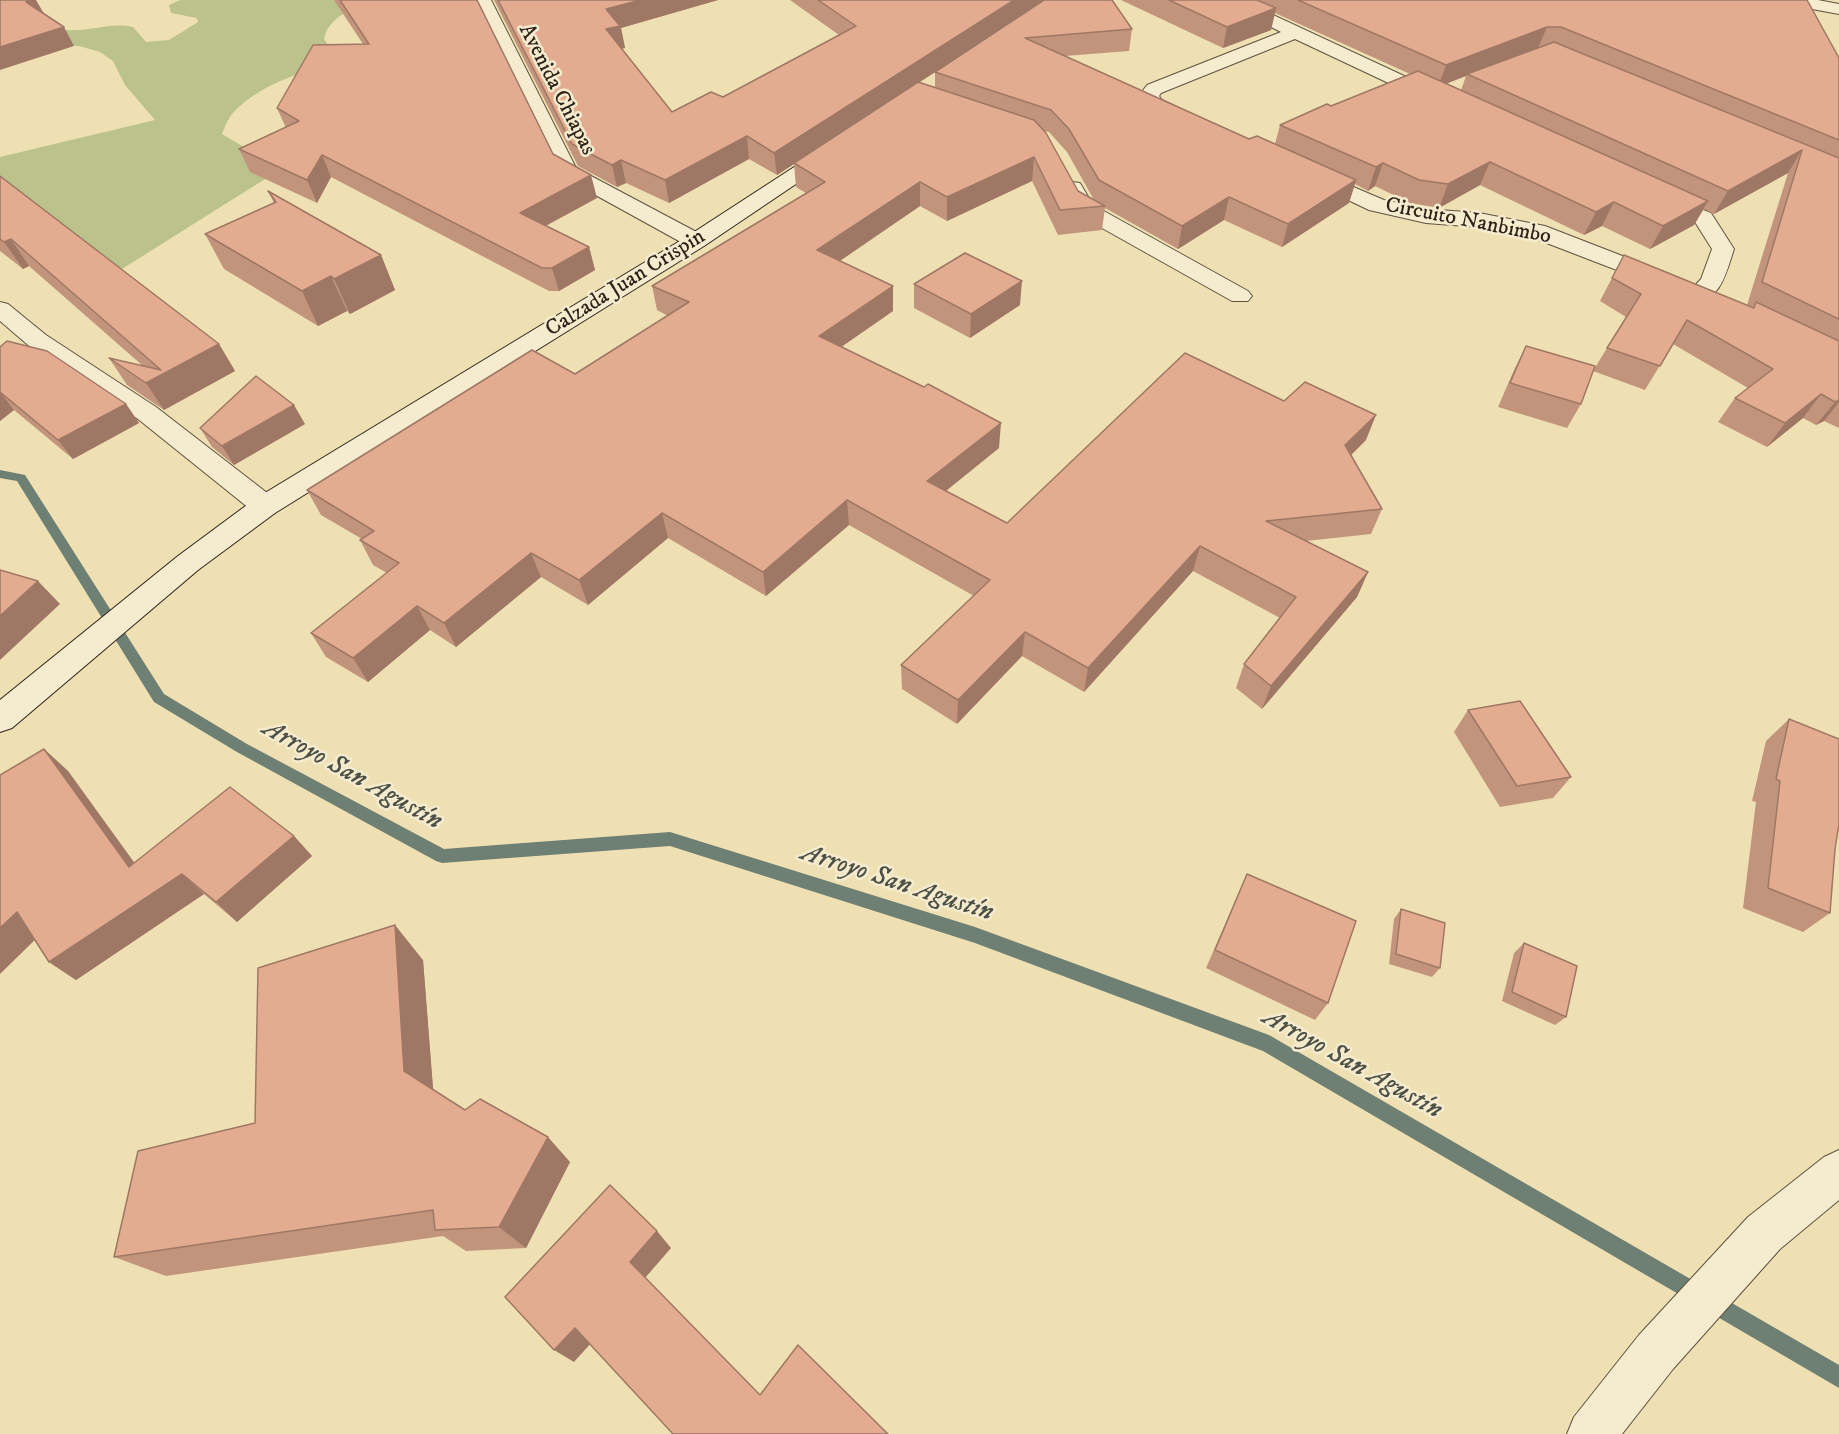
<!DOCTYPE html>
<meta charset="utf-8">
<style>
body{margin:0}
canvas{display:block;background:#efe0b3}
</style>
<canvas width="1839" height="1434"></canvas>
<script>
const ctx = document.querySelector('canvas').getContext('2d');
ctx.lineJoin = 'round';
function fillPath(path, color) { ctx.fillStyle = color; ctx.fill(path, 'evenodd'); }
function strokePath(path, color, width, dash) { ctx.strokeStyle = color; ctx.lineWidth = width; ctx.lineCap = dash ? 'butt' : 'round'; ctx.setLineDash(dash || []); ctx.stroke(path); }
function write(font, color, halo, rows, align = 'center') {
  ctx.font = font + ' "IM FELL DW Pica",serif'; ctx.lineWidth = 5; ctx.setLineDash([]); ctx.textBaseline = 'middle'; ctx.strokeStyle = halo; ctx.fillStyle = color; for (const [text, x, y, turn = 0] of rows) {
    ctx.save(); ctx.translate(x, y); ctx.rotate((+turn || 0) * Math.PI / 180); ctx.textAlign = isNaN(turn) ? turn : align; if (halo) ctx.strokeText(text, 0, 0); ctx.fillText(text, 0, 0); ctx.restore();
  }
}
fillPath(new Path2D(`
 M180,0h196c-21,8 -47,15 -52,39l7,10 16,8c-38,14 -86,25 -114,56 -5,5 -8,14 -11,21l59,35 -194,122 -87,-105v-29l155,-37 -30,-35 -12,-24 -13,-9 -21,-6 -26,-2 7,-15c26,5 48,-8 73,-2l13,15 23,-2 29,-18 -1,-4 -26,-5 -2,-8z`), '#bbc28b');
fillPath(new Path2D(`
 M0,470l25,5 139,219 83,50 197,105 226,-17 305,95 294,108 570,330v23l-576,-337 -288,-108 -305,-97 -228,17 -6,-2 -199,-109 -83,-50 -137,-221 -17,-3z`), '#6e7f73');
const street = new Path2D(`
 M473,0h18l85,168 128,68 3,5 -3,5h-16l-127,-70z
 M1218,0h23l204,95 3,4 -3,4h-14l-136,-64 -134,54 -2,3 3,4 29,14 3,4 -3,4c-18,5 -42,-12 -52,-26l8,-11 134,-53z
 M1781,0h37l21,4v10l-49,-9z
 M1311,169l73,31 42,9 53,4 66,13 124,48 4,5 -4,5h-16l-122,-47 -52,-10 -53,-4 -57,-13 -65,-31 -3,-4 3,-4z
 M1072,182l8,1 13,22 155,86 4,5 -4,5h-16l-155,-87 -16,-26 3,-5z
 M1658,192l53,21 23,36c-7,21 -14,57 -43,50l-4,-5 14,-15 11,-30 -17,-27 -45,-19 -3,-5 3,-5z
 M0,302l8,2 38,31 110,72 119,92 4,7 -4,7 -10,3 -10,-3 -117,-94 -110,-74 -28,-24z
 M1839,1150v50l-59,49 -107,120 -51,65h-55l7,-17 65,-82 109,-118 76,-60z`);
const secondary = new Path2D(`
 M832,145l7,2 3,4 -3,4 -135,91 -429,267 -77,57 -186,158 -12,4v-32l178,-144 77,-57 433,-263 137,-89z`);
strokePath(street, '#5e5240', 2);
strokePath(secondary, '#2d2319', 2);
fillPath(street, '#f5ebce');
fillPath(secondary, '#f5ebce');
fillPath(new Path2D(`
 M334,0h143l76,154 44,44 -51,28 43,21 6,23 -36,21h-10l-218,-114 -14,26 -67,-31 -11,-23 47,-21 -9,-20 86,-64z
 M494,0h224l-97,28 4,20 -4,1 51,63 51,-15 116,-62 -49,-35h322l20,29 -3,22 -64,5 184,83 26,5 5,-19 51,-19 79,-32 -135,-61 -4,17 -48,18 -102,-48h686l32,58v370l-15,-7 -8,4 -13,-7 -36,29 -49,-25 17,-24 13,-10 -75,-44 -28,46 -52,-19 33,-54 -26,-16 24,-46 123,50 41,-132 -74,41 -10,-5 -10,16 -44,24 -48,-23 -18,9 -104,-50 -41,23 -29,-5 -35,-17 -7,5 -13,-7 -6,19 -67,44 -58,-27 -46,29 -73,-41 -3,22 -44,5 -26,-54 -85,40 -27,-15 -80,55 53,50 -52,36 158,101 -53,43 61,32 359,-83 -15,15 31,54 -11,25 -65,7 62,31 -11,25 -95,112 -26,-21 8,-24 36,-46 -87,-47 -109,121 -62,-36 -65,68 -55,-35 -1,-24 73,-69 -125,-71 -83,71 -98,-58 -80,67 -47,-28 -85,70 -26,-17 -62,52 -42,-25 -15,-24 76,-60 -14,-8 -13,-25 2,-1 -41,-24 -14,-25 268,-116 93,-58 -11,-6 -5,-24 154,-93 -10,-6 -2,-23 -17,11 -28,-16 -80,44 -43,-20 -9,4 -39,-21zM935,72v15l-16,-5zM1466,76l-5,14 -15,-7zM1044,131l5,1 18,20 27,48 -16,-9z
 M0,176l219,168 16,27 -71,39 -37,-25 -18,-27 34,8 -114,-100 -6,3 -23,-18z
 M268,191l113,64 14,35 -45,24 -3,-3 -29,15 -94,-57 -19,-35 69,-31z
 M914,284l106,21 -50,33 -56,-30z
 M1526,346l55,58 -14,24 -69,-21 16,-37z
 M0,347l126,57 13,19 -66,36 -59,-49 -14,11z
 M305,424l-71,41 -22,-18 -12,-19z
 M1468,710l103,67 -18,21 -53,9 -46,-75z
 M1789,719l41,194 -27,19 -60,-24 13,-106 -4,-1 14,-60z
 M44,749l24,22 66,92 160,-27 18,20 -75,66 -33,-28 -128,86 -27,-18 -14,-22z
 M1247,874l81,129 -13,17 -109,-52 32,-74z
 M1401,909l39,59 -8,9 -43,-13 5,-45z
 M1524,943l42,74 -11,8 -53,-24 12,-48z
 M423,960l10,130 32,20 105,52 -44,86 -60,3 -23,-15 -277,40 -52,-19 141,-134z`), '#c3947c');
fillPath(new Path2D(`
 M30,0h6l10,17 -20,-15z
 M641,0h77l-97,28 4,20 -15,3 -4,-22v-20z
 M1014,0h31l-250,164 -1,-1v1l-17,11 -3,-22z
 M1276,8l-5,22 -48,18 4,-21z
 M64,27l10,19 -74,24v-23z
 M1547,27l-9,21 -71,26 -1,2 -28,11 8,-22z
 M747,136l2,23 -80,44 -4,-23z
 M1802,150l-14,23 -74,41 14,-23z
 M322,155l9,22 -14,26 -10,-23z
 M1034,157l-2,24 -85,40v-24z
 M621,160l5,23 -9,4 -5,-22z
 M1490,162l-10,23 -41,23 9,-24z
 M1383,163l-8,23 -7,5 8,-24z
 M591,175l6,23 -71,38 -6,-23z
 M1356,180l-7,23 -67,44 6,-23z
 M920,182v24l-101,69 -2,-25z
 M1229,197l-5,23 -46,29 4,-23z
 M1708,201l-14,24 -44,24 13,-23z
 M1614,202l-12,24 -18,9 12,-23z
 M11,239l18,27 -6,3 -19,-27z
 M589,247l6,23 -36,21 -7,-23z
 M381,255l14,35 -45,24 -16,-35z
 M331,276l16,35 -29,15 -16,-35z
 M1022,281l-2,24 -50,33 1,-24z
 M893,286v25l-72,50 -2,-25z
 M219,344l16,27 -71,39 -18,-27z
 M0,392l14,18 -14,11z
 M1821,394l-18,24 -36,29 18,-24z
 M1839,400v2l-15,19 -8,4 19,-23z
 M126,404l13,19 -66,36 -15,-19z
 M294,405l11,19 -71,41 -12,-19z
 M1376,415l-10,25 -30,30 9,-25z
 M1001,423l-2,25 -72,58v-25z
 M847,500l2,25 -83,71 -3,-24z
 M662,513l6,25 -80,67 -9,-25z
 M1200,546l-7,25 -109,121 4,-24z
 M531,553l10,24 -85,70 -12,-24z
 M1368,572l-11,25 -95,112 9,-23z
 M38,581l22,23 -60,56v-44z
 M417,606l13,24 -62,52 -15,-24z
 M1025,632l-3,24 -65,68 1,-24z
 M44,749l24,22 84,116 -23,-20z
 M294,836l18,20 -75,66 -21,-20z
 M182,874l22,20 -128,86 -27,-18z
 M17,912l27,19 -44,43v-46z
 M395,925l28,35 11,140 -30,-29z
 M548,1137l22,25 -44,86 -27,-21z
 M657,1231l14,17 -26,30 -15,-16z
 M575,1328l18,13 -19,21 -20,-12z`), '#9f7865');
const building = new Path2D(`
 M0,0h30l-4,2 38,25 -64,20z
 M340,0h137l76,154 38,21 -71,38 69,34 -37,21h-10l-220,-113 -15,25 -68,-31 60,-28 -22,-13 36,-63 56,-1z
 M498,0h143l-35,9 14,17 -14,3 66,83 39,-20 12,5 133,-71 -38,-26h196l-240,153 -27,-17 -82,44 -44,-20 -9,5 -40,-21z
 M1044,0h68l20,29 -107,9 224,101 8,-3 99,44 -68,44 -59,-27 -47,29 -83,-46 -30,-51 -18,-19 -116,-38z
 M1169,0h88l19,8 -49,19z
 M1298,0h509l32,58v82l-278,-113h-14l-101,38z
 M1554,42l285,116v161l-77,-37 40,-132 -74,41 -261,-117z
 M1418,71l290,130 -45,25 -49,-24 -18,10 -106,-50 -42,22 -29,-4 -36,-17 -7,4 -96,-42 47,-21 4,2z
 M918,82l116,38 12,13 32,58 27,15 -45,4 -26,-53 -87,40 -27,-15 -103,68 76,36 -74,50 105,51 4,-3 73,39 -74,58 80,42 178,-170 99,48 21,-19 71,33 -31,30 37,64 -116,12 102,51 -97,114 -27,-22 52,-67 -96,-51 -112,122 -63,-36 -67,68 -57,-35 89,-85 -143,-80 -84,72 -101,-59 -83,67 -48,-27 -87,70 -27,-17 -64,52 -42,-25 88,-70 -39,-23 14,-9 -67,-41 225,-140 43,24 114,-72 -37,-16 173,-104 -31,-19z
 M0,176l219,168 -73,39 -37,-25 52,12 -150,-131 -7,3 -4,-3z
 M268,191l113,64 -47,24 -3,-3 -29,15 -97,-57 71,-32z
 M965,253l57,28 -51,33 -57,-30z
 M1624,255l130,53 2,-6 83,39v59l-4,2 -14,-8 -36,29 -50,-25 38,-29 -86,-49 -27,46 -53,-18 34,-54 -29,-16z
 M7,341l40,10 79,53 -68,36 -58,-48v-45z
 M1526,346l69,20 -14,38 -71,-21z
 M256,376l38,29 -72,41 -22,-18z
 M0,570l38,11 -38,35z
 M1520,701l51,76 -54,9 -49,-76z
 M1789,719l50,20v85l-4,25 -5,64 -62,-25 12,-107 -4,-2z
 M44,749l85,118 101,-80 64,49 -78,66 -34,-28 -133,88 -32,-50 -17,16v-153z
 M1247,874l109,47 -28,82 -113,-53z
 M1401,909l44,14 -5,45 -44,-14z
 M395,925l9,146 61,39 15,-11 68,38 -49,90 -64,3 -2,-20 -319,47 24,-106 117,-28 3,-155z
 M1524,943l53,23 -11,51 -54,-25z
 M610,1185l47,46 -27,31 130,133 38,-50 90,89h-215l-98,-106 -21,22 -49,-53z`);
fillPath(building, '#e3ac90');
strokePath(building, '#9f7865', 1.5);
write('22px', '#2d2319', '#f5ebce', [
 ["Avenida Chiapas",556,90,63],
 ["Circuito Nanbimbo",1468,222,11],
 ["Calzada Juan Crispin",626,284,-32]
]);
write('italic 27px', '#4e5146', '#f5ebce', [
 ["Arroyo San Agustín",352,776,29],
 ["Arroyo San Agustín",897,884,18],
 ["Arroyo San Agustín",1352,1065,29]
]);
</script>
